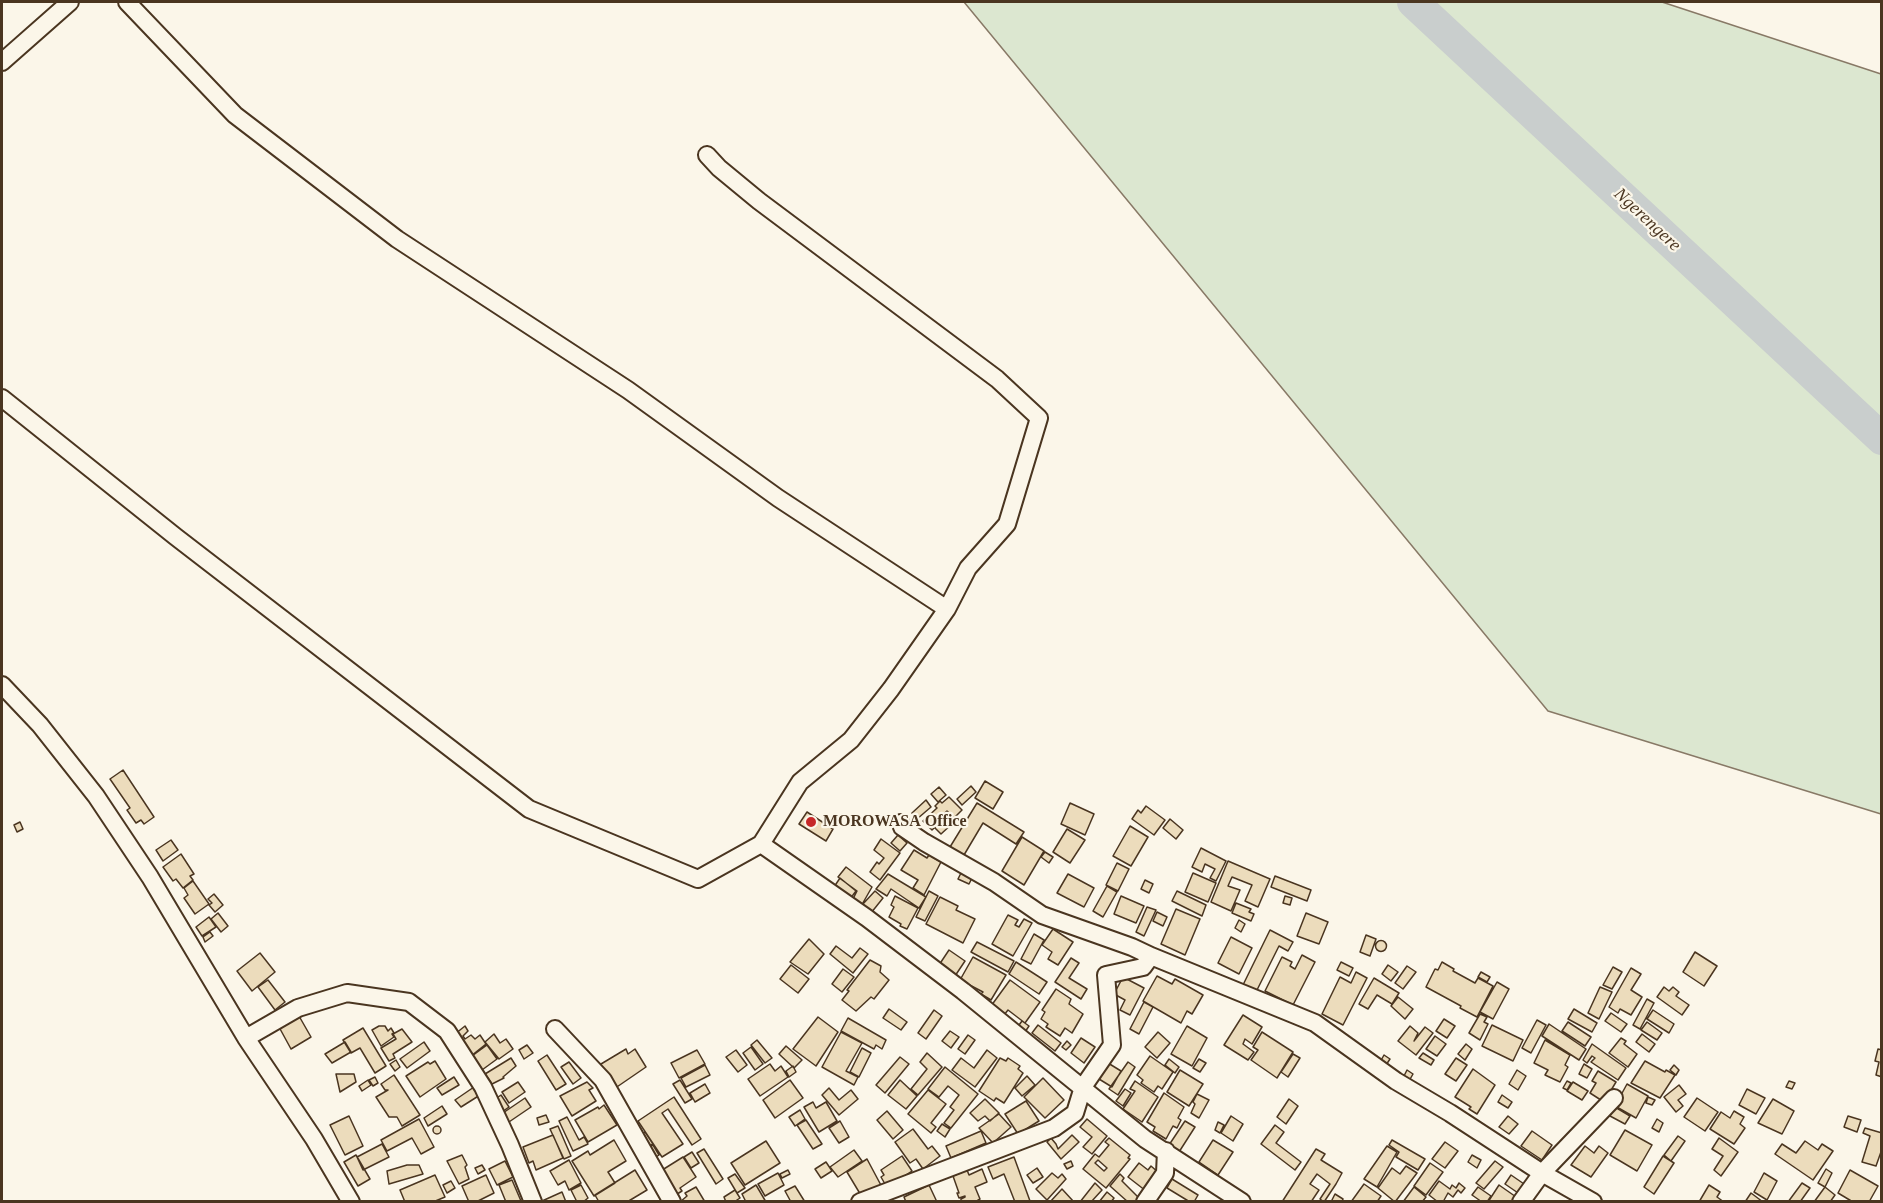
<!DOCTYPE html>
<style>
body{margin:0}
#map{position:relative;width:1883px;height:1203px;overflow:hidden;background:#fbf6e9;font-family:Georgia,serif}
canvas{display:block}
.frame{position:absolute;inset:0;border:3px solid #4a3520;pointer-events:none}
</style>
<div id="map">
<canvas width="1883" height="1203"></canvas>
<div class="frame"></div>
</div>
<script>
const ctx = document.querySelector('canvas').getContext('2d');
ctx.lineJoin = 'round';
function fillPath(path, color) { ctx.fillStyle = color; ctx.fill(path, 'evenodd'); }
function strokePath(path, color, width, dash) { ctx.strokeStyle = color; ctx.lineWidth = width; ctx.lineCap = dash ? 'butt' : 'round'; ctx.setLineDash(dash || []); ctx.stroke(path); }
function write(font, color, halo, rows, align = 'center') {
  ctx.font = font + ' Georgia,serif'; ctx.lineWidth = 4.5; ctx.setLineDash([]); ctx.textBaseline = 'middle'; ctx.strokeStyle = halo; ctx.fillStyle = color; for (const [text, x, y, turn = 0] of rows) {
    ctx.save(); ctx.translate(x, y); ctx.rotate((+turn || 0) * Math.PI / 180); ctx.textAlign = isNaN(turn) ? turn : align; if (halo) ctx.strokeText(text, 0, 0); ctx.fillText(text, 0, 0); ctx.restore();
  }
}
const green = new Path2D(`
 M964,2h698l219,72v740l-333,-103z`);
fillPath(green, '#dce7d0');
strokePath(green, '#887966', 1.5);
strokePath(new Path2D(`
 M1413,2l469,437`), '#c9cecd', 32);
const building = new Path2D(`
 M123,770l31,47 -10,7 -3,-4 -5,3 -9,-13 3,-2 -20,-29z
 M985,781l18,11 -10,17 -18,-11z
 M971,786l5,6 -14,13 -5,-6z
 M939,787l7,8 -8,7 -7,-8z
 M949,797l13,13 -8,8 -7,-7 -3,3 2,3 -14,13 -9,-9 14,-13 -2,-2 5,-5 2,2z
 M926,800l5,7 -14,12 -5,-6z
 M977,803l47,29 -8,12 -33,-21 -19,32 -14,-8z
 M1070,803l24,11 -9,21 -24,-11z
 M1146,806l19,14 -11,15 -22,-16 6,-9 3,3z
 M807,812l26,17 -7,12 -27,-17z
 M948,817l5,6 -12,11 -6,-6z
 M1170,819l13,11 -7,9 -13,-11z
 M20,822l3,7 -6,3 -3,-7z
 M1130,826l18,11 -17,29 -18,-10z
 M1067,829l18,11 -15,23 -17,-11z
 M898,835l9,8 -7,8 -9,-8z
 M1022,837l22,14 -20,34 -22,-14z
 M881,839l19,14 -20,27 -10,-8 7,-10 2,2 5,-6 -10,-8z
 M171,840l7,10 -15,11 -7,-11z
 M1201,848l25,13 -10,20 -6,-3 5,-9 -10,-5 -3,8 -10,-5z
 M914,850l13,8 2,-3 12,7 -17,33 -11,-7 5,-8 -17,-10z
 M1045,852l8,5 -4,6 -8,-6z
 M181,854l13,20 -4,2 3,4 -10,8 -7,-9 -3,2 -10,-14z
 M1228,861l42,18 -12,28 -13,-6 7,-16 -20,-8 -4,9 12,4 -9,21 -20,-9z
 M1117,863l12,6 -11,22 -12,-6z
 M846,867l26,20 -12,21 -7,-9 4,-8 -19,-14z
 M961,873l11,5 -3,6 -11,-5z
 M1193,873l23,10 -8,19 -23,-10z
 M888,874l38,23 -7,11 -28,-19 -4,7 -11,-7z
 M1068,874l26,14 -10,19 -27,-14z
 M1275,876l36,14 -4,11 -36,-14z
 M840,878l16,13 -6,8 -16,-12z
 M1145,880l8,4 -4,9 -8,-4z
 M193,881l16,23 -14,10 -11,-16 4,-3 -4,-7z
 M1107,886l10,6 -14,25 -10,-6z
 M875,891l8,7 -12,15 -9,-8z
 M929,891l9,5 -13,25 -9,-4z
 M1177,891l29,14 -4,11 -30,-15z
 M214,894l9,11 -8,7 -6,-7 3,-2 -4,-4z
 M895,896l23,12 -11,21 -7,-3 1,-2 -12,-7 5,-10 -3,-2z
 M1121,896l23,10 -8,17 -22,-9z
 M1285,896l7,2 -2,7 -7,-2z
 M940,897l18,9 -2,4 19,9 -12,24 -37,-19z
 M1236,903l15,6 -2,3 5,2 -3,7 -19,-8z
 M1147,907l9,3 -12,26 -8,-4z
 M1176,909l24,10 -15,36 -24,-11z
 M1157,912l10,5 -4,9 -10,-5z
 M218,913l10,13 -7,6 -10,-13z
 M1306,913l22,9 -9,22 -22,-8z
 M1008,915l10,5 -3,5 4,2 5,-8 8,4 -19,33 -21,-12z
 M209,917l7,10 -14,9 -6,-9z
 M1239,920l6,4 -4,8 -6,-4z
 M1053,929l20,13 -15,23 -10,-6 4,-7 -10,-7z
 M1270,930l23,12 -5,9 -9,-5 -25,50 -13,-7z
 M210,932l3,4 -8,6 -2,-5z
 M1034,934l10,6 -13,24 -10,-5z
 M1366,935l10,4 -6,17 -10,-4z
 M1231,937l21,11 -13,26 -21,-11z
 M809,939l15,15 -16,20 -18,-12z
 M1375.5 946a5.5 5.5 0 1 1 11 0a5.5 5.5 0 1 1-11 0Z
 M977,942l37,19 -6,11 -37,-20z
 M836,946l16,12 8,-10 8,6 -15,19 -23,-19z
 M949,950l16,11 -12,18 -16,-11z
 M1695,952l22,14 -13,20 -21,-14z
 M260,953l15,19 -23,19 -15,-20z
 M1302,955l13,7 -22,43 -28,-14 17,-34 10,5 -2,4 5,3z
 M973,957l33,18 -15,25 -10,-6 2,-2 -23,-12z
 M1071,958l8,5 -10,15 18,11 -6,10 -26,-17z
 M870,960l11,6 -1,6 9,8 -15,19 -3,-2 -15,14 -14,-11 7,-9 -2,-1z
 M1016,962l31,20 -8,12 -30,-20z
 M1341,962l12,6 -4,8 -12,-6z
 M1442,962l12,7 -1,2 22,12 3,-5 15,8 -16,31 -17,-9 1,-2 -35,-19 9,-18 3,1z
 M791,965l18,14 -11,14 -18,-14z
 M1388,965l10,7 -7,9 -9,-7z
 M1407,966l9,6 -13,17 -8,-6z
 M1613,967l9,5 -10,17 -9,-4z
 M1631,968l10,6 -10,16 11,7 -11,18 -11,-6 -2,4 -9,-6z
 M843,969l11,8 -12,15 -10,-8z
 M1356,972l11,6 -24,47 -21,-11 18,-37 11,6z
 M1481,972l9,5 -3,5 -9,-5z
 M1157,976l15,8 3,-5 28,16 -11,19 -5,-3 -6,12 -38,-22z
 M1123,977l21,11 -14,27 -10,-5 5,-10 -11,-6z
 M1374,978l25,15 -7,11 -15,-9 -9,14 -9,-5z
 M268,980l17,22 -10,8 -17,-23z
 M1010,980l30,22 -15,21 -17,-13 -4,5 -13,-9z
 M1497,982l12,7 -16,30 -13,-7z
 M1600,987l12,5 -13,27 -11,-6z
 M1664,987l5,4 4,-4 6,5 -3,4 13,9 -7,10 -25,-18z
 M1056,989l15,10 -2,5 14,10 -11,19 -7,-5 -5,8 -14,-9 2,-3 -7,-5 4,-7 -3,-2z
 M1398,997l15,12 -8,10 -14,-13z
 M1647,999l7,4 -14,26 -7,-4z
 M1144,1002l9,5 -14,27 -9,-5z
 M889,1009l18,13 -6,8 -18,-12z
 M1574,1009l23,14 -5,9 -24,-13z
 M934,1010l8,6 -16,23 -8,-6z
 M1653,1010l21,14 -5,9 -22,-14z
 M1611,1013l16,11 -6,8 -16,-11z
 M1480,1014l7,3 -3,5 4,2 -8,16 -11,-7z
 M1243,1015l19,12 -10,17 -7,-5 -2,5 11,8 -6,8 -24,-15z
 M299,1016l12,21 -20,12 -12,-22z
 M818,1017l20,15 -22,34 -23,-17z
 M848,1018l38,22 -4,9 -6,-4 -2,4 -33,-18z
 M1444,1019l11,7 -8,12 -11,-7z
 M1537,1020l9,5 -15,28 -9,-5z
 M1022,1021l7,5 -6,9 -7,-6z
 M1568,1022l23,15 -6,9 -23,-15z
 M1647,1022l15,11 -5,7 -16,-10z
 M1549,1024l37,25 -7,11 -37,-24z
 M1038,1025l23,18 -6,8 -23,-18z
 M1492,1025l31,15 -10,21 -31,-15z
 M379,1026h6l3,5 3,-3 3,5 -2,1 2,3 -13,9 -9,-16z
 M465,1026l3,5 -5,5 2,3 6,-4 4,4 5,-4 6,9 -15,12 -21,-18z
 M1187,1026l20,12 -15,28 -21,-12z
 M1410,1026l8,7 -4,8 11,-14 8,6 -17,22 -18,-14z
 M363,1028l23,38 -11,7 -15,-25 -9,5 -8,-13z
 M402,1029l10,13 -19,12 2,4 -6,3 -8,-13 15,-9 -3,-5z
 M950,1031l9,6 -8,11 -9,-7z
 M841,1032l21,11 -16,28 12,6 -4,8 -32,-18z
 M1158,1032l12,11 -13,15 -12,-11z
 M1262,1032l31,20 -16,26 -26,-18 7,-10 -5,-3z
 M494,1034l6,9 6,-4 7,10 -14,10 -14,-17z
 M1642,1034l13,10 -6,8 -13,-10z
 M968,1035l7,5 -10,14 -7,-5z
 M1435,1036l11,8 -9,12 -11,-7z
 M1081,1038l14,9 -11,16 -13,-10z
 M1621,1038l5,3 -2,3 13,10 -9,13 -19,-14z
 M757,1040l15,18 -7,5 -14,-18z
 M1545,1040l25,15 -5,10 3,2 -8,15 -15,-7 3,-5 -14,-7z
 M1067,1041l4,4 -5,5 -4,-3z
 M345,1042l6,10 -19,11 -7,-9z
 M424,1042l6,9 -23,17 -7,-9z
 M1466,1044l6,5 -7,11 -7,-6z
 M1592,1044l34,24 -8,12 -27,-18 4,-4 -3,-2 -5,7 -4,-3z
 M487,1045l10,14 -15,11 -10,-14z
 M527,1045l6,8 -9,6 -5,-9z
 M786,1046l16,14 -8,8 -15,-14z
 M751,1047l12,17 -8,6 -12,-17z
 M862,1048l9,5 -12,24 -9,-5z
 M626,1049l2,5 7,-5 11,18 -35,24 -15,-24z
 M1878,1049l4,1v27l-6,-2 3,-13 -4,-1z
 M697,1050l8,14 -26,14 -8,-15z
 M736,1050l11,15 -9,7 -12,-15z
 M987,1050l10,8 -22,29 -23,-17 9,-12 13,10z
 M927,1053l15,14 -24,28 -7,-6 16,-20 -7,-7z
 M1423,1053l11,7 -3,5 -12,-7z
 M1293,1054l7,4 -12,19 -7,-5z
 M547,1055l19,29 -10,6 -18,-29z
 M1384,1055l6,4 -6,9 -5,-4z
 M1150,1056l23,16 -11,17 -4,-3 -4,6 -13,-9 2,-3 -6,-5z
 M900,1057l9,7 -24,29 -9,-8z
 M511,1058l5,8 -13,11 1,1 -12,6 -7,-10z
 M1000,1058l6,3 2,-3 12,8 -2,3 5,4 -19,30 -8,-5 -2,3 -15,-10z
 M1456,1058l11,7 -11,16 -11,-7z
 M1169,1059l10,8 -4,6 -10,-8z
 M1199,1059l7,4 -6,9 -7,-4z
 M396,1060l4,7 -5,4 -5,-7z
 M435,1061l11,18 -26,18 -14,-21 22,-14 2,2z
 M1645,1061l20,11 1,-2 9,5 -15,23 -29,-15z
 M569,1062l12,16 -8,6 -12,-17z
 M1128,1062l7,5 -17,28 -9,-6z
 M1108,1063l13,8 -9,16 -13,-8z
 M770,1064l5,7 6,-5 7,11 -28,19 -12,-17z
 M1584,1064l8,5 -5,9 -8,-4z
 M705,1065l5,10 -24,12 -5,-9z
 M1674,1065l5,5 -3,5 -6,-5z
 M793,1066l3,6 -7,5 -3,-6z
 M945,1067l33,27 -27,34 -7,-5 10,-13 -4,-3 9,-12 -11,-9 -9,11 -11,-8z
 M1473,1069l22,16 -18,29 -8,-5 2,-2 -16,-10z
 M1180,1070l23,14 -14,22 -22,-14z
 M1407,1070l6,4 -4,7 -6,-3z
 M1517,1070l9,6 -8,14 -9,-6z
 M1598,1071l18,11 -12,20 -14,-9 6,-10 -4,-2z
 M336,1074h18l2,8 -16,10z
 M394,1075l26,40 -18,11 -5,-9h-8l-13,-20 12,-7h-3l-4,-6z
 M1027,1076l8,9 -13,11 -7,-8z
 M375,1077l3,6 -5,3 -4,-6z
 M454,1077l5,8 -17,10 -5,-7z
 M1043,1078l21,22 -19,18 -21,-21z
 M368,1080l3,5 -9,6 -3,-5z
 M680,1080l12,19 -7,4 -12,-19z
 M790,1080l13,18 -28,20 -12,-18z
 M900,1080l17,16 -11,13 -18,-14z
 M1135,1081l23,16 -16,25 -19,-13 12,-18 -5,-2z
 M1567,1081l4,2 -4,7 -4,-2z
 M1789,1081l6,2 -3,6 -6,-2z
 M518,1082l7,10 -16,11 -7,-11z
 M587,1082l6,6 -4,2 7,11 -24,15 -12,-20z
 M1573,1082l15,9 -6,9 -15,-9z
 M705,1084l5,9 -15,9 -5,-9z
 M1627,1084l21,12 -12,22 -21,-12z
 M1679,1085l7,9 -8,6 5,6 -7,6 -12,-15z
 M474,1087l6,8 -19,12 -6,-7z
 M829,1088l10,12 12,-10 7,9 -19,16 -17,-20z
 M1125,1089l6,4 -8,13 -7,-5z
 M1747,1089l18,9 -9,16 -17,-9z
 M928,1090l18,14 -15,19 5,4 -5,6 -23,-19z
 M1164,1093l20,14 -6,11 3,2 -4,8 -4,-2 -7,13 -13,-8 2,-4 -8,-5z
 M1197,1094l12,6 -10,18 -8,-5 4,-9 -2,-2z
 M501,1095l8,12 -10,7 -8,-12z
 M1502,1095l10,7 -4,6 -10,-6z
 M674,1097l27,42 -9,6 -24,-36 -6,4 21,31 -21,13 -24,-36z
 M1648,1097l7,3 -3,5 -6,-2z
 M525,1098l6,9 -25,17 -6,-9z
 M1697,1098l21,14 -13,19 -21,-14z
 M985,1099l14,14 -9,8 -5,-5 -7,5 -8,-8z
 M1289,1099l9,7 -12,18 -9,-7z
 M1773,1099l21,12 -12,23 -24,-11z
 M1026,1101l13,20 -21,13 -13,-20z
 M813,1102l3,6 10,-6 11,19 -18,11 -15,-25z
 M604,1105l13,20 -29,17 -13,-22 23,-13 1,2z
 M442,1106l5,8 -19,12 -4,-8z
 M1615,1107l15,9 -5,8 -15,-8z
 M800,1110l5,9 -10,7 -6,-9z
 M887,1111l16,19 -10,9 -16,-19z
 M1734,1111l10,6 -4,7 5,4 -11,16 -24,-15 11,-17 9,6z
 M999,1114l12,13 -18,16 -14,-15z
 M546,1115l3,7 -10,3 -2,-7z
 M349,1116l14,30 -18,9 -15,-30z
 M1231,1116l12,8 -10,17 -12,-8z
 M1508,1116l10,8 -9,10 -10,-7z
 M1848,1116l13,4 -4,12 -13,-5z
 M567,1117l12,23 5,-3 4,7 -15,7 -14,-30z
 M419,1119l15,28 -13,7 -9,-16 -25,13 -6,-11z
 M1087,1119l20,17 -15,18 -9,-7 9,-10 -12,-10z
 M1657,1119l6,4 -4,9 -7,-4z
 M806,1120l16,24 -9,5 -16,-24z
 M840,1121l9,16 -10,6 -10,-15z
 M1185,1121l10,6 -16,25 -10,-7z
 M1218,1122l6,3 -4,8 -5,-3z
 M942,1124l8,5 -5,8 -8,-6z
 M1275,1125l9,7 -8,11 25,19 -6,8 -34,-26z
 M433 1130a4 4 0 1 1 8 0a4 4 0 1 1-8 0Z
 M558,1126l13,30 -7,3 -14,-30z
 M1865,1128l17,5v16l-6,17 -14,-4 8,-26 -7,-3z
 M913,1129l15,20 4,-3 8,10 -17,13 -7,-10 -6,4 -15,-21z
 M1625,1130l27,15 -15,26 -27,-16z
 M981,1131l5,12 -35,15 -5,-12z
 M1532,1131l20,14 -10,15 -21,-14z
 M645,1132l8,12 -7,4 -7,-12z
 M553,1135l10,23 -27,12 -3,-9 -4,2 -6,-16z
 M1072,1135l7,7 -18,17 -14,-17 4,-4 5,6 2,5z
 M1678,1136l7,5 -14,20 -7,-6z
 M1109,1138l21,17 -2,3 2,1 -24,29 -23,-19 12,-15 4,3 10,-12 -4,-3zM1098,1160l9,8 -3,3 -9,-8z
 M1719,1138l19,14 -17,24 -7,-6 9,-14 -11,-7z
 M614,1140l12,21 -18,11 7,11 -21,13 -22,-35 16,-10 2,4z
 M1213,1140l20,12 -15,23 -19,-13z
 M1392,1140l33,19 -7,11 -22,-13 3,-5 -10,-7z
 M766,1141l14,22 -35,22 -14,-22z
 M1805,1141l13,9 4,-6 11,7 -20,29 -38,-26 7,-10 14,9z
 M1445,1142l13,9 -13,17 -13,-9z
 M382,1144l7,13 -26,13 -6,-13z
 M653,1145l6,10 -6,4 -6,-10z
 M1387,1146l10,6 -20,35 -13,-8z
 M1585,1146l9,7 5,-7 9,7 -17,24 -20,-12z
 M704,1149l19,30 -7,5 -19,-31z
 M1316,1149l9,5 -4,6 21,13 -6,11 -12,18 -4,-3 10,-15 -13,-10 -7,10 9,6 -8,12h-29z
 M854,1150l8,11 -24,16 -8,-10z
 M692,1152l7,11 -8,5 -7,-11z
 M356,1155l14,24 -12,7 -14,-24z
 M462,1155l5,10 -2,2 4,12 -10,5 -12,-23z
 M1472,1155l9,5 -4,8 -9,-6z
 M902,1156l10,15 -21,14 -2,-3 -4,2 -4,-7 3,-2 -3,-5z
 M1663,1156l11,7 -20,31 -10,-7z
 M683,1157l13,20 -16,11 2,3 -8,5 -15,-24z
 M1014,1157l16,44 -2,1h-13l-11,-28 -11,5 -5,-12z
 M867,1159l16,30 -21,8 -15,-25z
 M569,1160l12,23 -12,7 -4,-9 -7,4 -8,-14z
 M505,1161l8,16 -16,8 -8,-16z
 M1071,1161l2,5 -6,3 -3,-5z
 M1495,1161l8,6 -19,22 -8,-6z
 M826,1162l6,9 -11,7 -6,-9z
 M1139,1163l9,7 3,-4 8,7 -13,18 -18,-14z
 M1430,1163l13,9 -17,23 -12,-9z
 M407,1165h12l4,9 -34,10 -2,-13z
 M482,1165l3,5 -7,4 -3,-6z
 M1406,1166l11,7 -22,29 -17,-14 14,-20 8,6z
 M1037,1168l6,9 -10,6 -6,-8z
 M982,1169l5,13 -12,5 5,12 -5,3h-14v-3l4,-2v-1l-6,2 -2,-5h2l-6,-17 14,-6 2,5z
 M1826,1169l6,4 -7,14 -7,-4z
 M635,1170l12,20 -20,12h-28l-4,-7z
 M788,1170l2,4 -8,4 -2,-4z
 M1850,1170l28,16 -9,16h-16l-15,-9z
 M778,1173l6,12 -19,11 -7,-12z
 M1052,1173l6,5 4,-4 4,5 -19,21 -11,-11z
 M1764,1173l13,8 -10,19 -13,-8z
 M735,1174l10,14 -8,5 -9,-15z
 M1120,1174l4,4 -2,3 17,17 -3,4h-8l-18,-16z
 M435,1175l10,22 -12,5h-28l-5,-12z
 M486,1175l8,18 -18,9h-7l-7,-16z
 M1511,1175l16,11 -6,9 -16,-11z
 M1172,1179l26,16 -4,7h-4l-23,-14z
 M512,1180l9,21v1h-15l-7,-17z
 M451,1181l4,7 -8,5 -4,-8z
 M1439,1181l11,8 2,-4 4,3 3,-5 6,5 -4,5 -3,-3 -5,7 -5,-4 -5,9h-5l-9,-7z
 M1095,1183l7,7 -11,12h-11z
 M1802,1183l8,5 -10,14h-12z
 M1364,1184l17,12 -4,6h-26z
 M581,1185l7,13 -5,4h-6l-6,-12z
 M756,1185l10,17h-20l-4,-8z
 M929,1185l8,17h-31l-2,-5z
 M1499,1185l20,14 -2,3h-29z
 M1709,1185l11,7 -3,5 7,5h-25z
 M795,1186l10,16h-14l-6,-11z
 M696,1187l9,15h-25l7,-6 -2,-3z
 M1414,1187l12,10 -4,5h-19z
 M1478,1187l13,9 -4,6h-5l-10,-7z
 M1825,1187l10,8 -5,7h-16z
 M1062,1189l12,13h-24z
 M735,1190l5,8 -6,4h-8l-2,-5z
 M562,1192l4,10h-24v-1z
 M1107,1192l7,6 -3,4h-12z
 M1751,1193l12,9h-18z
 M1335,1194l8,5 -1,3h-11z`);
fillPath(building, '#ecdcbc');
strokePath(building, '#4a3520', 1.5);
const minor = new Path2D(`
 M127,2l108,113 162,124 231,151 150,108 169,111
 M2,62l68,-60
 M707,155l12,13 40,33 238,178 42,39 -32,106 -39,44 -21,41 -56,80 -40,51 -51,42 -39,62 106,74 96,73 182,148 97,63
 M2,398l174,139 353,272 169,70 63,-35
 M2,685l38,40 56,71 54,81 96,161 68,101 37,63
 M901,823l1,4 22,15 70,40 48,33 90,32 19,9
 M555,1029l48,51 69,122
 M246,1038l52,-30 49,-15 62,9 38,29 36,56 27,58 23,57
 M860,1202l194,-74 21,-15 8,-26 29,-42 -6,-70 37,-8 8,-11 164,67 81,58 54,32 92,60 51,29
 M1145,1202l20,-29 1,-22
 M1521,1202l21,-29 72,-75`);
strokePath(minor, '#4a3520', 20);
strokePath(minor, '#fbf6e9', 16);
for (const [x, y, r, color] of [
 [811,822,6,"#c62828"]
]) { const dot = new Path2D(); dot.arc(x, y, r, 0, 2 * Math.PI); ctx.fillStyle = color; ctx.fill(dot); strokePath(dot, '#fbf6e9', 2); }
write('bold 16px', '#4a3520', '#fbf6e9', [
 ["MOROWASA Office",823,822]
], 'left');
write('italic 18px', '#4a3520', '#fbf6e9', [
 ["Ngerengere",1647,220,43]
]);
</script>
